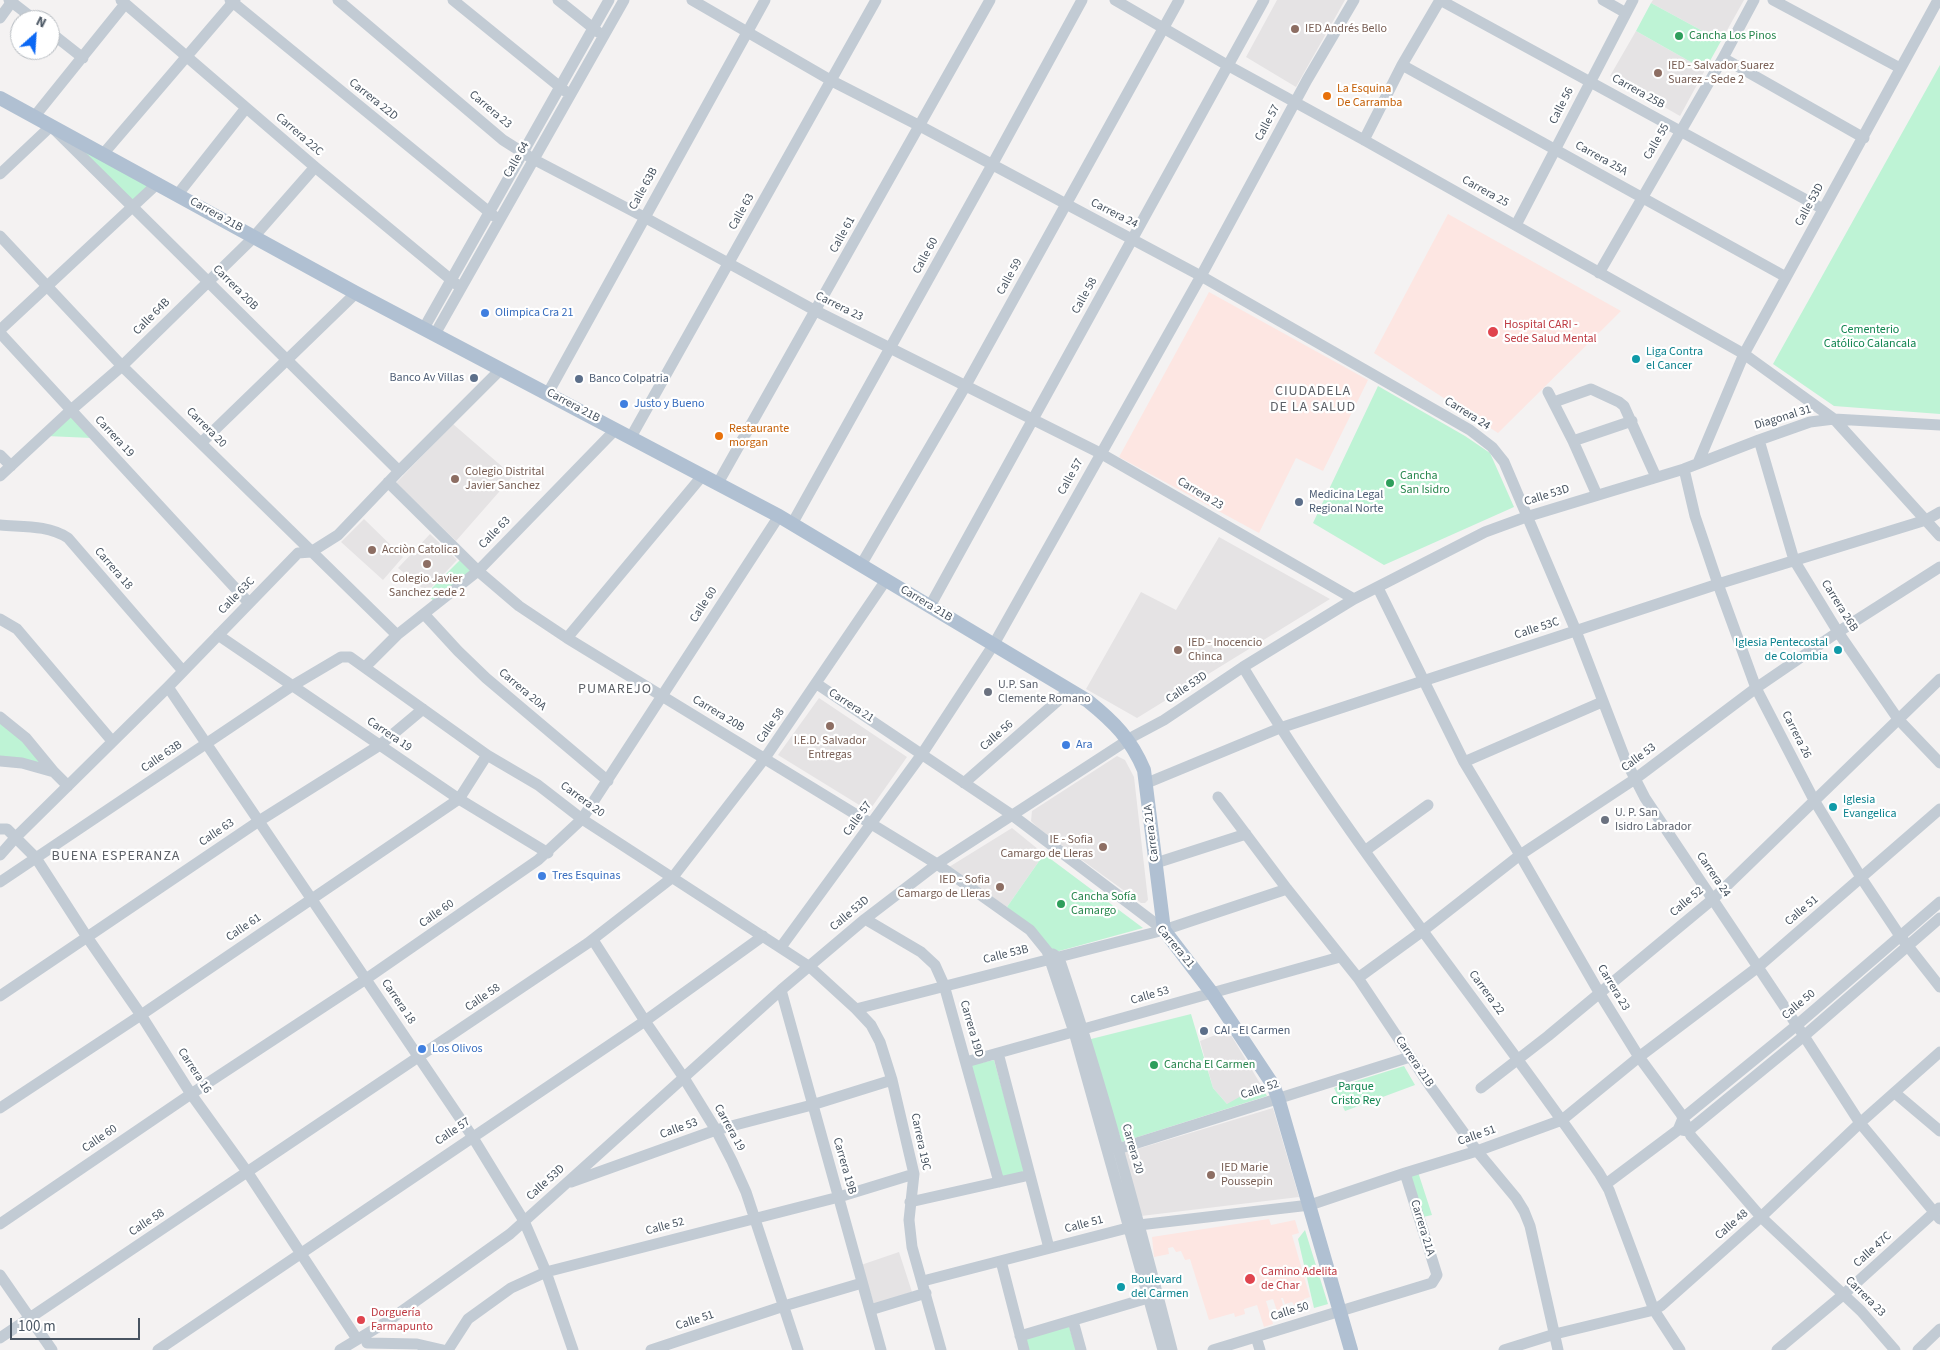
<!DOCTYPE html>
<meta charset="utf-8">
<style>
body{margin:0}
#map{position:relative;width:1940px;height:1350px;overflow:hidden;background:#f4f2f2;font-family:"Source Sans 3",sans-serif}
canvas{display:block}
.north{position:absolute;left:10px;top:10px;width:50px;height:50px;box-sizing:border-box;background:#fff;border:1px solid #b6bbc0;border-radius:50%;rotate:26deg;font-size:14px;font-weight:700;line-height:20px;text-align:center;color:#485461}
.north::after{content:'';display:block;margin:auto;width:18px;height:22px;background:#0c68f4;clip-path:polygon(50% 0,100% 100%,50% 72%,0 100%)}
.scale{position:absolute;left:10px;top:1318px;width:130px;height:22px;box-sizing:border-box;border:2px solid #485461;border-top:0;padding-left:6px;font-size:15px;line-height:18px;white-space:nowrap;color:#485461;-webkit-text-stroke:4px #fff;paint-order:stroke}
</style>
<div id="map">
<canvas width="1940" height="1350"></canvas>
<div class="north">N</div>
<div class="scale">100 m</div>
</div>
<script>
const ctx = document.querySelector('canvas').getContext('2d');
ctx.lineJoin = 'round';
function fillPath(path, color) { ctx.fillStyle = color; ctx.fill(path, 'evenodd'); }
function strokePath(path, color, width, dash) { ctx.strokeStyle = color; ctx.lineWidth = width; ctx.lineCap = dash ? 'butt' : 'round'; ctx.setLineDash(dash || []); ctx.stroke(path); }
function write(font, color, halo, rows, align = 'center') {
  ctx.font = font + ' "Source Sans 3",sans-serif'; ctx.lineWidth = 4.5; ctx.setLineDash([]); ctx.textBaseline = 'middle'; ctx.strokeStyle = halo; ctx.fillStyle = color; for (const [text, x, y, turn = 0] of rows) {
    ctx.save(); ctx.translate(x, y); ctx.rotate((+turn || 0) * Math.PI / 180); ctx.textAlign = isNaN(turn) ? turn : align; if (halo) ctx.strokeText(text, 0, 0); ctx.fillText(text, 0, 0); ctx.restore();
  }
}
fillPath(new Path2D(`
 M1277,0h68l-49,87 -50,-30z
 M1653,0h91l-23,41 -70,-38z
 M1636,31l69,39 -25,46 -70,-40z
 M453,424l60,52 -57,65 -60,-58z
 M364,519l39,38 -20,23 -42,-38z
 M430,534l27,26 -30,32 -29,-24z
 M1219,537l111,62 -193,119 -51,-29 55,-97 35,18z
 M819,698l88,59 -38,54 -91,-56z
 M1117,756l8,4 9,17 14,123 -3,3h-4l-103,-75 -7,-7 1,-10z
 M1012,828l32,26 -37,53 -58,-40z
 M1228,1030l33,55 -33,20 -15,-17 -13,-47z
 M1273,1108l26,89 -158,19 -17,-63z
 M899,1252l13,40 -38,12 -13,-39z`), '#e5e3e4');
fillPath(new Path2D(`
 M1448,214l173,97 -123,122 -124,-80z
 M1209,292l159,88 -45,91 -27,-13 -37,75 -140,-76z
 M1269,1219l2,6 24,-5 4,13 -7,2 18,62 -6,2 1,3 -11,3 -2,-3 -7,2 -2,-6h-2l3,10 -7,3 -4,-12 -7,2 7,23 -9,3 -7,-22 -13,4 1,5 -10,3 -1,-4 -25,7 -19,-61 -5,1 -4,-9 -5,1 -3,-5 -5,1 1,6 -15,3 -2,-20z`), '#fde6e2');
fillPath(new Path2D(`
 M1651,3l70,38 -16,29 -69,-39z
 M1940,65v349l-106,-8 -61,-42z
 M74,144l77,41 -17,18z
 M1378,386l87,50 25,17 24,54 -130,58 -71,-42z
 M72,415l20,23 -46,-2z
 M460,560l12,12 -36,31 -10,-9z
 M0,720l14,9 31,37 -45,-8z
 M1044,854l99,74 -91,25 -45,-46z
 M1191,1014l22,74 14,16 34,-19 6,11 -145,46 -35,-102z
 M994,1060l31,111 -23,7 -31,-113z
 M1404,1066l11,19 -70,26 -11,-23z
 M1418,1172l14,43 -9,2 -14,-42z
 M1305,1230l23,74 -14,4 -16,-69z
 M1067,1320l9,30h-48l-5,-18z`), '#bef3d5');
strokePath(new Path2D(`
 M9,0l26,20
 M121,0l194,167 146,121
 M230,0l264,216
 M338,0l165,140 30,19 111,58 172,94 284,142 254,146
 M453,0l112,91
 M558,0l40,32
 M692,0l140,81 88,45 281,150 269,154 22,17 12,15 72,169 50,130 19,37 159,238 56,87 80,96
 M1115,0l112,65 137,75 380,214 90,65 106,117
 M1440,0l383,209
 M1603,0l23,13
 M1773,0l127,68
 M0,18l13,-18
 M50,32l33,26
 M1723,58l141,80
 M1402,65l384,212
 M34,117l91,-113
 M1364,140l38,-75 38,-65
 M104,153l131,-153
 M0,174l51,-48 348,345
 M178,194l68,-86
 M1516,225l117,-225
 M0,236l122,130 275,269
 M1599,273l124,-215 31,-58
 M424,328l185,-328
 M0,330l158,-147
 M0,333l249,270
 M435,334l189,-334
 M1548,392l25,49 24,54
 M548,393l217,-393
 M1554,402l37,-13 28,13 5,4 32,71
 M631,437l245,-437
 M1759,440l35,120 44,72 60,87 42,44
 M1573,441l59,-20
 M201,443l155,-150
 M0,455l11,11
 M1698,463l46,-109 194,-354
 M1684,469l11,47 23,68 38,104 58,112 48,79 38,57 40,51
 M0,476l71,-66 51,-44 129,-126 64,-73
 M388,482l90,89 41,35 48,32 370,226 93,66 17,21 27,81 89,318
 M718,483l272,-483
 M792,524l200,-359 90,-165
 M0,525c23,2 48,0 68,13l115,133
 M861,565l105,-180 213,-385
 M1378,588l86,174 56,93 80,139 39,63 42,57 10,22 70,81 100,94 34,39
 M930,606l334,-606
 M424,614l34,37 28,27 122,103
 M0,619l17,10 95,112
 M218,635l241,164 89,54
 M567,638l136,-163
 M365,667l32,-32 81,-64 138,-142
 M1243,667c106,177 239,337 356,506l10,17 45,120 26,40
 M817,684l195,131 152,115
 M168,687l304,449 52,85 22,51 27,78
 M0,717l26,21 28,34 14,14
 M0,761l22,2 32,9
 M1464,762l138,-60
 M964,783l106,-93
 M1147,783l133,-55 438,-144 208,-64 14,-8
 M1218,797l69,92 71,89 72,108 47,65 39,47 8,13 6,15 28,124
 M0,829h7l29,29 51,79 54,78 50,79 57,79 109,166
 M1366,850l62,-45
 M0,855l16,-18 152,-150 130,-134 13,-1 27,-17 61,-64 102,-102
 M1156,863l90,-29
 M0,882l292,-196 49,-29h9l137,98 51,30 44,34 228,148 46,42 15,16 9,17 12,38 22,94 -5,46 3,27 29,103
 M865,919l56,33 14,13 9,20 55,197
 M593,940l52,81 39,57 32,52 16,31 14,31 52,158
 M781,947l141,-193 72,-110 207,-368 106,-196 47,-80
 M1053,954l6,4c44,129 79,260 113,392
 M1358,978l66,-48 96,-75 115,-76 121,-91 82,-56 102,-65
 M781,990l100,360
 M0,996l259,-175 121,-76 43,-36
 M856,1009l308,-79 123,-41
 M998,1053l51,195
 M966,1062l374,-105
 M1481,1088l67,-52 165,-137 227,-220
 M1895,1093l45,38
 M0,1108l141,-93 318,-216 28,-44
 M1682,1130l6,1 116,-95 136,-118
 M1118,1149l292,-92
 M571,1182l145,-52 96,-25 80,-25
 M1606,1184l72,-54 5,-12 114,-93 143,-123
 M910,1202l120,-27
 M0,1224l191,-130 175,-115 172,-119 44,-41 197,-303
 M1001,1261l23,89
 M0,1275l52,75
 M923,1281l216,-56 171,-20 95,-32 72,-22 85,-31 77,-63 119,-90 182,-158
 M870,1310l56,-17
 M1073,1321l8,29
 M1020,1336l128,-38
 M1256,1337l4,13
 M0,1338l588,-395 85,-66 92,-119 121,-178
 M367,1343l50,1 26,6
 M158,1350l487,-329 118,-85
 M340,1350l48,-29 122,-87 271,-244 84,-71 72,-55 197,-128 30,-16 79,-53 111,-68 131,-67 41,-15 158,-48 75,-29 51,-18 24,-3 106,6
 M448,1350l20,-31 43,-31 35,-16 293,-75 75,-23
 M651,1350l133,-44 78,-23
 M1213,1350l219,-67 5,-8 -32,-102
 M1504,1350l51,-16 99,-24 8,-5 99,-88 99,-94 80,-71
 M1777,1350l67,-56 95,-86
 M1918,1350l22,-21`), '#c2cbd4', 11);
strokePath(new Path2D(`
 M0,98l356,195 423,223 309,185c26,21 43,38 56,69l20,160 48,63 61,92 5,13 73,252`), '#b0c0d2', 14);
for (const [x, y, r, color] of [
 [1295,29,5,"#8d6e63"],
 [1679,36,5,"#2e9e5b"],
 [1658,73,5,"#8d6e63"],
 [1327,96,5,"#e8710a"],
 [485,313,5,"#3f7fe0"],
 [1493,332,6,"#e0444e"],
 [1636,359,5,"#0f9aa8"],
 [474,378,5,"#5c6f8a"],
 [579,379,5,"#5c6f8a"],
 [624,404,5,"#3f7fe0"],
 [719,436,5,"#e8710a"],
 [455,479,5,"#8d6e63"],
 [1390,483,5,"#2e9e5b"],
 [1299,502,5,"#5c6f8a"],
 [372,550,5,"#8d6e63"],
 [427,564,5,"#8d6e63"],
 [1178,650,5,"#8d6e63"],
 [1838,650,5,"#0f9aa8"],
 [988,692,5,"#6b7280"],
 [830,726,5,"#8d6e63"],
 [1066,745,5,"#3f7fe0"],
 [1833,807,5,"#0f9aa8"],
 [1605,820,5,"#6b7280"],
 [1103,847,5,"#8d6e63"],
 [542,876,5,"#3f7fe0"],
 [1000,887,5,"#8d6e63"],
 [1061,904,5,"#2e9e5b"],
 [1204,1031,5,"#5c6f8a"],
 [422,1049,5,"#3f7fe0"],
 [1154,1065,5,"#2e9e5b"],
 [1211,1175,5,"#8d6e63"],
 [1250,1279,6,"#e0444e"],
 [1121,1287,5,"#0f9aa8"],
 [361,1320,5,"#e0444e"]
]) { const dot = new Path2D(); dot.arc(x, y, r, 0, 2 * Math.PI); ctx.fillStyle = color; ctx.fill(dot); strokePath(dot, '#fff', 2); }
write('12px', '#785e54', '#fff', [
 ["IED Andrés Bello",1305,29],
 ["IED - Salvador Suarez",1668,66],
 ["Suarez - Sede 2",1668,80],
 ["Colegio Distrital",465,472],
 ["Javier Sanchez",465,486],
 ["Acciòn Catolica",382,550],
 ["Colegio Javier",427,579,"center"],
 ["Sanchez sede 2",427,593,"center"],
 ["IED - Inocencio",1188,643],
 ["Chinca",1188,657],
 ["I.E.D. Salvador",830,741,"center"],
 ["Entregas",830,755,"center"],
 ["IE - Sofia",1093,840,"right"],
 ["Camargo de Lleras",1093,854,"right"],
 ["IED - Sofia",990,880,"right"],
 ["Camargo de Lleras",990,894,"right"],
 ["IED Marie",1221,1168],
 ["Poussepin",1221,1182]
], 'left');
write('12px', '#27864d', '#fff', [
 ["Cancha Los Pinos",1689,36],
 ["Cancha",1400,476],
 ["San Isidro",1400,490],
 ["Cancha Sofía",1071,897],
 ["Camargo",1071,911],
 ["Cancha El Carmen",1164,1065]
], 'left');
write('12px', '#c56008', '#fff', [
 ["La Esquina",1337,89],
 ["De Carramba",1337,103],
 ["Restaurante",729,429],
 ["morgan",729,443]
], 'left');
write('12px', '#485461', '#fff', [
 ["Carrera 25B",1638,92,29],
 ["Carrera 22D",373,100,39],
 ["Calle 56",1562,106,-63],
 ["Carrera 23",490,110,40],
 ["Calle 57",1268,123,-62],
 ["Carrera 22C",299,135,41],
 ["Calle 55",1657,142,-60],
 ["Carrera 25A",1601,159,29],
 ["Calle 64",517,160,-60],
 ["Calle 63B",644,189,-61],
 ["Carrera 25",1485,192,29],
 ["Calle 53D",1810,205,-61],
 ["Calle 63",742,212,-61],
 ["Carrera 24",1114,214,27],
 ["Carrera 21B",216,215,29],
 ["Calle 61",843,235,-61],
 ["Calle 60",926,256,-61],
 ["Calle 59",1010,277,-61],
 ["Carrera 20B",235,288,45],
 ["Calle 58",1085,296,-61],
 ["Carrera 23",839,307,26],
 ["Calle 64B",152,317,-45],
 ["Carrera 21B",573,406,28],
 ["Carrera 24",1467,414,32],
 ["Diagonal 31",1783,418,-17],
 ["Carrera 20",206,428,45],
 ["Carrera 19",114,437,47],
 ["Calle 57",1071,477,-61],
 ["Carrera 23",1200,494,31],
 ["Calle 53D",1547,496,-17],
 ["Calle 63",495,533,-46],
 ["Carrera 18",113,569,49],
 ["Calle 63C",237,596,-46],
 ["Carrera 21B",926,604,31],
 ["Calle 60",704,605,-57],
 ["Carrera 26B",1839,606,58],
 ["Calle 53C",1537,629,-18],
 ["Calle 53D",1187,688,-34],
 ["Carrera 20A",522,690,40],
 ["Carrera 21",851,706,33],
 ["Carrera 20B",718,714,31],
 ["Calle 58",771,726,-55],
 ["Carrera 19",389,735,34],
 ["Carrera 26",1796,735,63],
 ["Calle 56",997,736,-41],
 ["Calle 63B",162,757,-34],
 ["Calle 53",1639,758,-36],
 ["Carrera 20",582,800,36],
 ["Calle 57",858,819,-54],
 ["Calle 63",217,833,-34],
 ["Carrera 21A",1152,833,-97],
 ["Carrera 24",1713,875,56],
 ["Calle 52",1687,902,-40],
 ["Calle 51",1802,911,-40],
 ["Calle 60",437,914,-35],
 ["Calle 53D",850,914,-40],
 ["Calle 61",244,928,-34],
 ["Carrera 21",1175,947,50],
 ["Calle 53B",1006,955,-14],
 ["Carrera 23",1613,988,59],
 ["Carrera 22",1486,993,54],
 ["Calle 53",1150,996,-16],
 ["Calle 58",483,998,-34],
 ["Carrera 18",398,1002,56],
 ["Calle 50",1799,1005,-40],
 ["Carrera 19D",971,1029,74],
 ["Carrera 21B",1414,1062,56],
 ["Carrera 16",194,1071,57],
 ["Calle 52",1260,1090,-18],
 ["Carrera 19",729,1128,61],
 ["Calle 53",679,1129,-20],
 ["Calle 57",453,1132,-34],
 ["Calle 51",1477,1136,-19],
 ["Calle 60",100,1139,-34],
 ["Carrera 19C",920,1142,78],
 ["Carrera 20",1132,1149,74],
 ["Carrera 19B",844,1166,74],
 ["Calle 53D",546,1183,-42],
 ["Calle 58",147,1223,-33],
 ["Calle 51",1084,1225,-15],
 ["Calle 48",1732,1225,-41],
 ["Calle 52",665,1227,-15],
 ["Carrera 21A",1422,1228,73],
 ["Calle 47C",1873,1250,-42],
 ["Carrera 23",1865,1297,45],
 ["Calle 50",1290,1312,-17],
 ["Calle 51",695,1321,-18]
]);
write('12px', '#366cbe', '#fff', [
 ["Olimpica Cra 21",495,313],
 ["Justo y Bueno",634,404],
 ["Ara",1076,745],
 ["Tres Esquinas",552,876],
 ["Los Olivos",432,1049]
], 'left');
write('12px', '#be3a42', '#fff', [
 ["Hospital CARI -",1504,325],
 ["Sede Salud Mental",1504,339],
 ["Camino Adelita",1261,1272],
 ["de Char",1261,1286],
 ["Dorguería",371,1313],
 ["Farmapunto",371,1327]
], 'left');
write('12px', '#10844f', '#fff', [
 ["Cementerio",1870,330],
 ["Católico Calancala",1870,344],
 ["Parque",1356,1087],
 ["Cristo Rey",1356,1101]
]);
write('12px', '#0d838f', '#fff', [
 ["Liga Contra",1646,352],
 ["el Cancer",1646,366],
 ["Iglesia Pentecostal",1828,643,"right"],
 ["de Colombia",1828,657,"right"],
 ["Iglesia",1843,800],
 ["Evangelica",1843,814],
 ["Boulevard",1131,1280],
 ["del Carmen",1131,1294]
], 'left');
write('12px', '#4e5e75', '#fff', [
 ["Banco Av Villas",464,378,"right"],
 ["Banco Colpatria",589,379],
 ["Medicina Legal",1309,495],
 ["Regional Norte",1309,509],
 ["CAI - El Carmen",1214,1031]
], 'left');
write('12px', '#5b616d', '#fff', [
 ["U.P. San",998,685],
 ["Clemente Romano",998,699],
 ["U. P. San",1615,813],
 ["Isidro Labrador",1615,827]
], 'left');
ctx.letterSpacing = '1px';
write('14px', '#5d6167', '#fff', [
 ["CIUDADELA",1313,392],
 ["DE LA SALUD",1313,408],
 ["PUMAREJO",615,690],
 ["BUENA ESPERANZA",116,857]
]);
ctx.letterSpacing = '0px';
</script>
